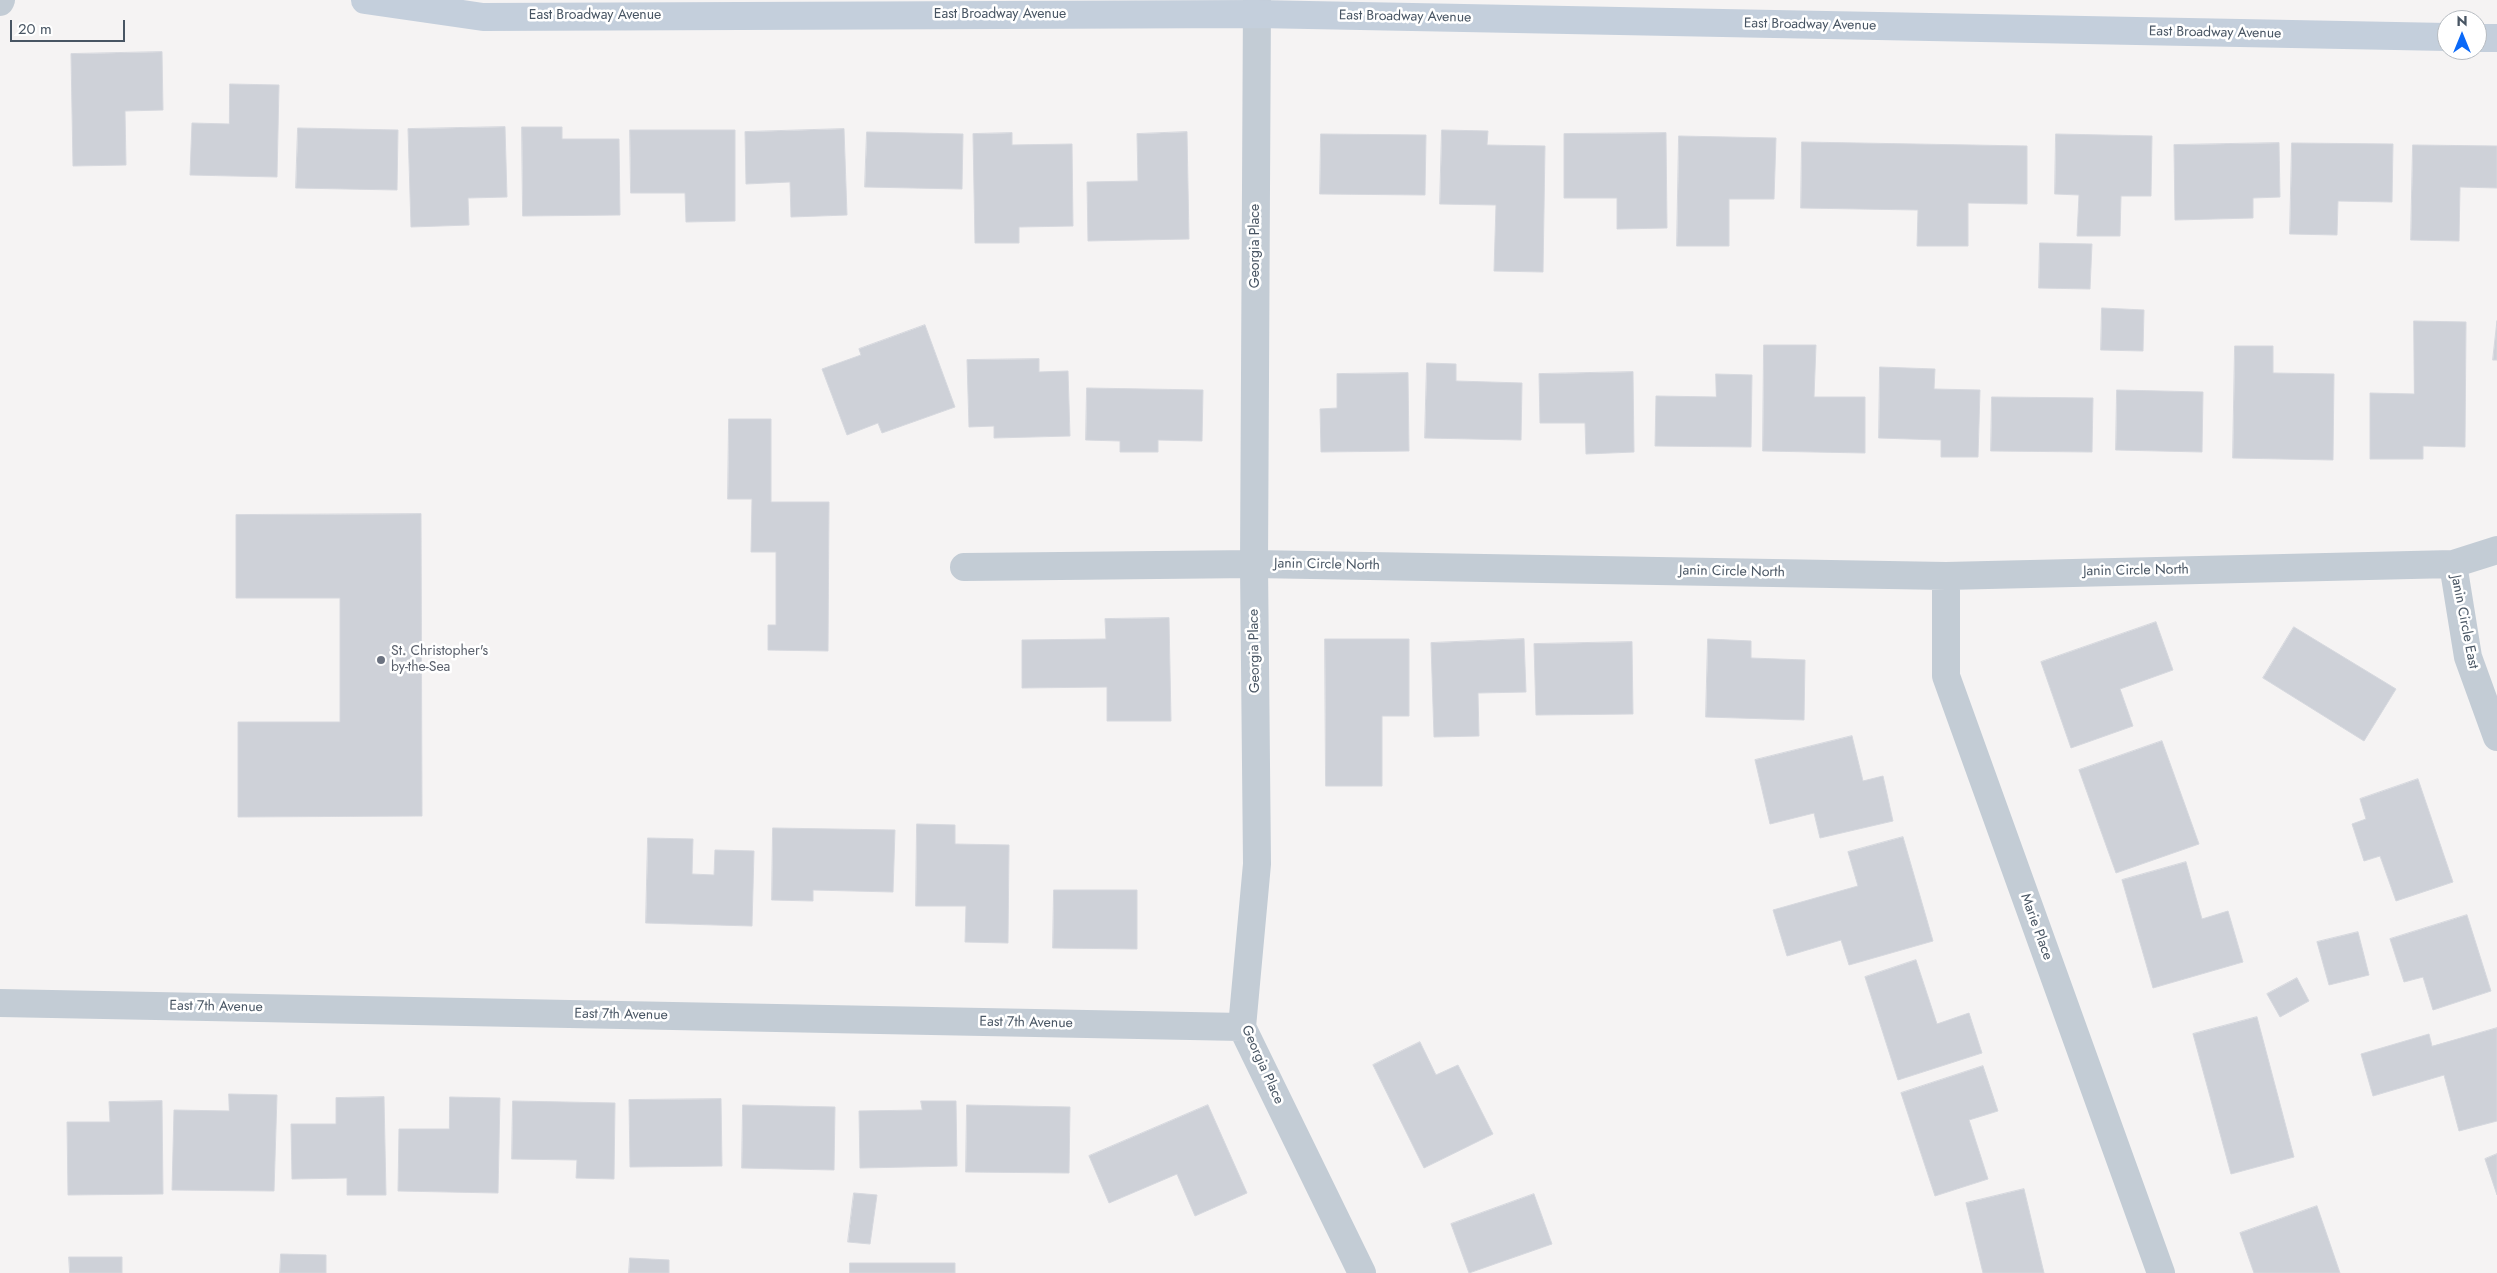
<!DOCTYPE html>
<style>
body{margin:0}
#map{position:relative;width:2497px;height:1273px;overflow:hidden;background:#f5f3f3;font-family:Jost,sans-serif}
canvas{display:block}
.north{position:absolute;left:2437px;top:10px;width:50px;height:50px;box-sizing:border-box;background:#fff;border:1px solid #b6bbc1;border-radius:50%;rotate:0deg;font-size:14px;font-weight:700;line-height:20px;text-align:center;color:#485563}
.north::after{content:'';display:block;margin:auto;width:18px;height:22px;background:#0a69f8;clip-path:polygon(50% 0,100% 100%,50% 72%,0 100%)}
.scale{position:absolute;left:10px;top:20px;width:115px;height:22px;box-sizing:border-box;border:2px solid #485563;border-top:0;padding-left:6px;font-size:15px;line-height:18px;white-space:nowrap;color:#485563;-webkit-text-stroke:4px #fff;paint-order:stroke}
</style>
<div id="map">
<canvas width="2497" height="1273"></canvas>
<div class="north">N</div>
<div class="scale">20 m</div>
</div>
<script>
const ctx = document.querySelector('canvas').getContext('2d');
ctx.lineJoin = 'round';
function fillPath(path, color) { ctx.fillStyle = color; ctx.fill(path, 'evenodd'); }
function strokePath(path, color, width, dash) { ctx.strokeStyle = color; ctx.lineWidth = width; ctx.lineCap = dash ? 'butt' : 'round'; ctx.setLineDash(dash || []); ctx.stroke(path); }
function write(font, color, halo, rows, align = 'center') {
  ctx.font = font + ' Jost,sans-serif'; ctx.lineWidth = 5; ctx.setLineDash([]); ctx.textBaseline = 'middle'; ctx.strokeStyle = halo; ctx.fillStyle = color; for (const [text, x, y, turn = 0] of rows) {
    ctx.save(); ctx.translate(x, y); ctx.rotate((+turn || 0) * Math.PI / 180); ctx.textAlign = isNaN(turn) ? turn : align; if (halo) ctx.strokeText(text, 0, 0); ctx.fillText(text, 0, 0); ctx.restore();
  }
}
const building = new Path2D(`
 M162,52l1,58 -38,1 1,54 -53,1 -2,-112z
 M230,84l49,1 -2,92 -87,-2 2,-52 37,1z
 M505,127l2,70 -39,1 1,27 -58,2 -3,-98z
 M522,127h40v12h57l1,76 -97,1z
 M298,128l100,2 -1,60 -101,-2z
 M844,129l3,86 -56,2 -1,-35 -44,2 -1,-52z
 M630,130h105v91l-49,1 -1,-29h-54z
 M1442,130l46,1 -1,14 58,1 -2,126 -49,-1 2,-66 -56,-1z
 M867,132l96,2 -1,55 -97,-2z
 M1187,132l2,107 -101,2 -1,-59 51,-1 -1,-47z
 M1012,133v12l60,-1 1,82 -54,1v16h-44l-2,-109z
 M1666,133l1,95 -50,1v-31h-53v-64z
 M1321,134l105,1 -1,60 -105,-1z
 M2056,134l96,2 -1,60h-30l-1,40h-43l2,-41 -24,-1z
 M1679,136l97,2 -2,61h-45v47h-52z
 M1802,142l225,4v58l-59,-1v43h-51l1,-36 -117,-2z
 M2279,143l1,54 -27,1v20l-78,2 -1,-75z
 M2292,143l101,1 -1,58 -54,-1 -1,34 -47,-1z
 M2413,145l84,1v42l-37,-1 -1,54 -48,-1z
 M2040,243l52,1 -2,45 -51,-1z
 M2102,308l42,2 -1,41 -42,-1z
 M2414,321l52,1 -1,125 -42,-1v13h-53v-66l44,1z
 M2497,321v39h-4z
 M925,325l30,82 -73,26 -4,-10 -31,12 -25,-66 39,-14 -2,-6z
 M1764,345h52l-2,52h51v56l-102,-2z
 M2235,346h38v27l61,1 -1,86 -100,-2z
 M1039,359v13l29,-1 2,65 -76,2v-12l-25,1 -2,-67z
 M1427,363l29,1v17l66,2 -1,57 -96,-2z
 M1880,367l55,2 -1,20 46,1 -2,67h-37v-17l-62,-2z
 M1633,372l1,80 -48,2 -1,-31h-45l-1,-49z
 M1408,373l1,78 -88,1 -1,-43 17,-1v-34z
 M1716,374l36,1 -1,72 -96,-1 1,-50 60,1z
 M1087,388l116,2 -1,51 -44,-1v12h-38v-11l-34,-1z
 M2117,390l86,2 -1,60 -86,-2z
 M1992,397l101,1 -1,54 -101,-1z
 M729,419h42v83h58l-1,149 -60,-1v-25h8v-73h-25l1,-53h-24z
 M421,514l1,302 -184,1v-95h102v-124h-104v-83z
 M1169,618l2,103h-64v-34l-85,1v-48l84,-1 -1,-20z
 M2156,622l17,48 -53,19 13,37 -62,22 -30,-86z
 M2294,627l102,62 -32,52 -101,-63z
 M1325,639h84v77h-27v70h-56z
 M1524,639l2,53 -48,1 1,43 -45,1 -3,-94z
 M1708,639l43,2v17l54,2 -1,60 -98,-3z
 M1632,642l1,72 -97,1 -2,-71z
 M1852,736l11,45 20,-5 10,45 -73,17 -6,-25 -44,11 -15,-64z
 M2162,741l37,103 -83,29 -37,-103z
 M2418,779l35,103 -57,19 -16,-45 -16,5 -12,-37 14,-5 -6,-20z
 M917,824l38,1v19l54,1 -1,98 -43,-1 1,-36h-50z
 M773,828l122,2 -2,62 -80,-2v11l-41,-1z
 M1903,837l30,104 -84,24 -8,-25 -54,16 -14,-46 85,-24 -10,-34z
 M648,838l45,1 -1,35 22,1 1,-25 39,1 -2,75 -106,-3z
 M2186,862l16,57 26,-8 15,51 -90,26 -31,-108z
 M1054,890h83v59l-84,-1z
 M2467,915l24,76 -58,19 -10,-33 -19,5 -14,-43z
 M2358,932l11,43 -40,10 -12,-43z
 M1916,960l21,64 32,-11 13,40 -84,27 -33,-103z
 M2297,978l12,23 -29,16 -13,-23z
 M2257,1017l37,140 -63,17 -38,-140z
 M2497,1028v93l-38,10 -15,-56 -71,21 -12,-42 68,-20 3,12z
 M1420,1042l16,33 22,-10 35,69 -69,34 -51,-103z
 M1983,1066l15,45 -29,9 19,59 -53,17 -34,-103z
 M229,1094l48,1 -3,96 -102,-1 2,-80 55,1z
 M384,1097l2,98h-39v-17l-55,1 -1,-55h45v-26z
 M450,1097l50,1 -2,95 -100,-2 1,-62h50z
 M721,1099l1,67 -92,1 -1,-67z
 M162,1101l1,93 -95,1 -1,-73h43l-1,-20z
 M513,1101l102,2 -1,76 -38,-1 1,-18 -65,-1z
 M921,1101h35l1,65 -97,2 -1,-57 63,-1z
 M743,1105l92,2 -1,63 -92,-2z
 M967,1105l103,2 -1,66 -103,-1z
 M1208,1105l39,88 -52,23 -18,-42 -68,29 -20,-47z
 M2497,1154v41l-12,-36z
 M2024,1189l20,84h-61l-17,-70z
 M854,1193l23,2 -7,49 -22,-2z
 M1534,1194l18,50 -83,29 -18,-49z
 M2317,1206l23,67h-86l-14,-40z
 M281,1254l45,1v18h-46z
 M69,1257h53v16h-52z
 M630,1258l39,2v13h-40z
 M850,1263h105v10h-105z`);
fillPath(building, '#ced1d8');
strokePath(building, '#d6d8de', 1);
strokePath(new Path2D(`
 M1257,0l-3,564 3,300 -15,163 120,246
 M0,2l1,-2
 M2453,564l15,93 29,80
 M964,567l290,-3 692,12 507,-12 44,-14
 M1946,576v100l215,597
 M0,1003l1242,24`), '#c3ccd5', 28);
strokePath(new Path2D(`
 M365,0l118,17 774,-3 1190,23
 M2477,38h20`), '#c4cfdc', 28);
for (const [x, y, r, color] of [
 [381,660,5,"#6b7280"]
]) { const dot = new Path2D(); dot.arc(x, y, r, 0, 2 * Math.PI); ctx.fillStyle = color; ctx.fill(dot); strokePath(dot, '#fff', 2); }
write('14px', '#485563', '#fff', [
 ["East Broadway Avenue",1000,15],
 ["East Broadway Avenue",595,16],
 ["East Broadway Avenue",1405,17,1],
 ["East Broadway Avenue",1810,25,1],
 ["East Broadway Avenue",2215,33,1],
 ["Georgia Place",1256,246,-90],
 ["Janin Circle North",1327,565,1],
 ["Janin Circle North",2136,571,-1],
 ["Janin Circle North",1732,572,1],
 ["Janin Circle East",2464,622,79],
 ["Georgia Place",1255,651,-91],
 ["Marie Place",2036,927,70],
 ["East 7th Avenue",216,1007,1],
 ["East 7th Avenue",621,1015,1],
 ["East 7th Avenue",1026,1023,1],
 ["Georgia Place",1262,1065,66]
]);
write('14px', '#5b616d', '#fff', [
 ["St. Christopher's",391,652],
 ["by-the-Sea",391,668]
], 'left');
</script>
